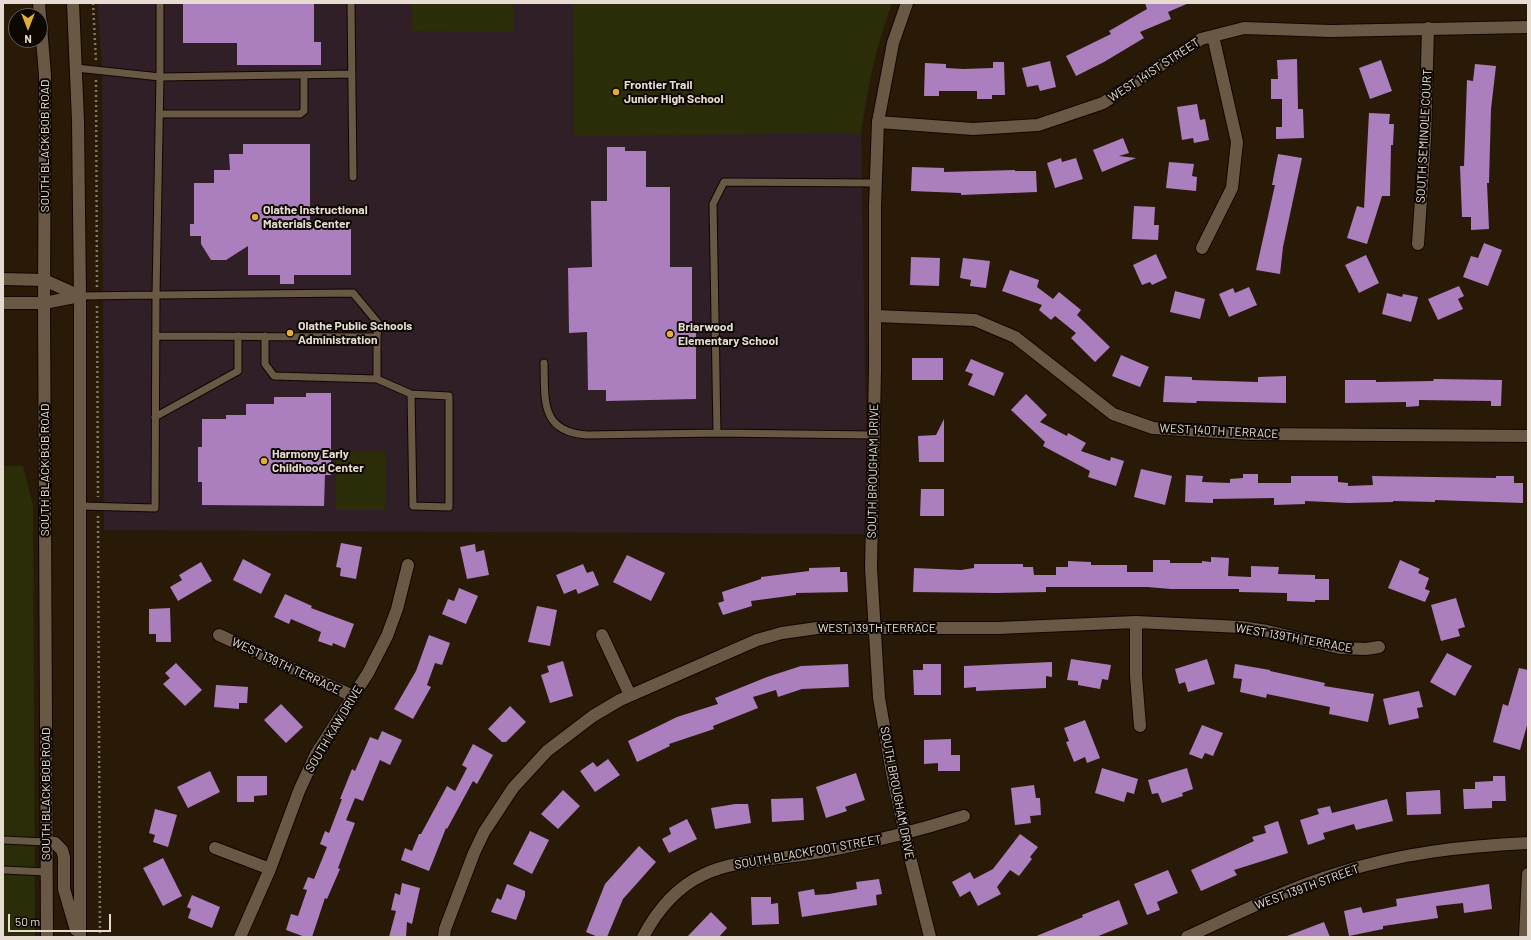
<!DOCTYPE html>
<style>
body{margin:0}
#map{position:relative;width:1531px;height:940px;overflow:hidden;background:#291a07;font-family:Barlow,sans-serif}
canvas{display:block}
.frame{position:absolute;inset:0;border:4px solid #e6dcd1;pointer-events:none}
.north{position:absolute;left:8px;top:8px;width:40px;height:40px;box-sizing:border-box;background:#0d0702;border:1px solid #645c55;border-radius:50%;rotate:180deg;font-size:11px;font-weight:700;line-height:16px;text-align:center;color:#e6dcd1}
.north::after{content:'';display:block;margin:auto;width:14px;height:18px;background:#e2af34;clip-path:polygon(50% 0,100% 100%,50% 72%,0 100%)}
.scale{position:absolute;left:8px;top:914px;width:103px;height:18px;box-sizing:border-box;border:2px solid #e6dcd1;border-top:0;padding-left:5px;font-size:12px;line-height:14px;white-space:nowrap;color:#e6dcd1;-webkit-text-stroke:3px #0d0702;paint-order:stroke}
</style>
<div id="map">
<canvas width="1531" height="940"></canvas>
<div class="frame"></div>
<div class="north">N</div>
<div class="scale">50 m</div>
</div>
<script>
const ctx = document.querySelector('canvas').getContext('2d');
ctx.lineJoin = 'round';
function fillPath(path, color) { ctx.fillStyle = color; ctx.fill(path, 'evenodd'); }
function strokePath(path, color, width, dash) { ctx.strokeStyle = color; ctx.lineWidth = width; ctx.lineCap = dash ? 'butt' : 'round'; ctx.setLineDash(dash || []); ctx.stroke(path); }
function write(font, color, halo, rows, align = 'center') {
  ctx.font = font + ' Barlow,sans-serif'; ctx.lineWidth = 4; ctx.setLineDash([]); ctx.textBaseline = 'middle'; ctx.strokeStyle = halo; ctx.fillStyle = color; for (const [text, x, y, turn = 0] of rows) {
    ctx.save(); ctx.translate(x, y); ctx.rotate((+turn || 0) * Math.PI / 180); ctx.textAlign = isNaN(turn) ? turn : align; if (halo) ctx.strokeText(text, 0, 0); ctx.fillText(text, 0, 0); ctx.restore();
  }
}
fillPath(new Path2D(`
 M97,3h795l-11,31 -9,35 -11,64 7,401 -764,-4 -2,-467z`), '#301f27');
fillPath(new Path2D(`
 M412,3h101v29l-101,-1z
 M573,3h319c-15,42 -26,86 -31,130l-287,3z
 M336,451h49v59h-49z
 M3,466h20l10,39 2,432h-32z`), '#2b2d09');
fillPath(new Path2D(`
 M183,3l131,1v38h7v23h-84v-22h-54z
 M1145,3h44l-21,9 3,7 -31,13 4,6 -40,24 -28,14 -10,-20 45,-22 -2,-3 38,-22z
 M1297,59l1,50h5l1,29 -28,1v-12h6v-28h-11v-20h7l-1,-19z
 M1381,60l11,31 -22,8 -11,-31z
 M1050,61l6,26 -16,4 -2,-6 -11,2 -5,-19z
 M993,62h11l1,33h-13v4h-15v-8h-38v5h-15l1,-33 21,1v4l17,1 30,-1z
 M1475,64l21,2 -5,43 -2,74h-2l2,46 -18,1v-13h-9l-2,-51h4l3,-86 6,1z
 M1197,104l3,16 5,-1 4,21 -15,3 -1,-5 -11,2 -5,-33z
 M1369,113l21,1 -1,10h5l-1,21h-2l-1,51h-8l-15,48 -20,-6 10,-32 7,2z
 M1123,138l6,15 -10,3 17,2 -34,14 -9,-22z
 M243,144h67v80h16v5h25v46h-57v9h-14v-9h-32v-29l-22,14h-15l-10,-16v-8h-11v-12h4v-41h20v-13h16l-1,-16h14z
 M607,147h18v4h21v36h24v80h22v64h4v68l-90,2v-11h-18l-1,-58 -18,1 -1,-65 24,-1 -1,-66h16z
 M1278,154l24,4 -19,89 -3,27 -24,-4 19,-85h-3z
 M1061,158l1,4 14,-4 7,21 -28,9 -8,-25z
 M1169,162l25,2 -2,12 5,1 -1,14 -30,-3z
 M912,167l32,1v4l71,-2v1h21l1,21 -76,3v-2l-50,-2z
 M1134,206l21,1 -1,18h5l-1,15 -26,-1z
 M1484,243l18,7 -14,36 -25,-9 8,-21 7,2z
 M1156,254l11,24 -15,7 -2,-3 -8,3 -9,-20z
 M1366,255l13,28 -20,10 -14,-28z
 M911,257l29,1 -1,28 -29,-1z
 M963,258l27,3 -4,27 -16,-2 1,-6 -11,-2z
 M1010,270l29,10 -2,7 16,12 6,-7 22,18 -4,5 33,32 -15,15 -24,-24 5,-5 -21,-17 -4,4 -12,-10 3,-5 -40,-14z
 M1459,286l5,10 -6,3 5,10 -25,11 -10,-21z
 M1249,287l8,18 -28,12 -10,-23 14,-6 2,5z
 M1175,291l30,8 -5,20 -30,-7z
 M1387,293l15,4 1,-3 15,3 -7,25 -29,-8z
 M1121,355l28,12 -9,20 -28,-11z
 M912,358h31v22h-31z
 M971,359l33,14 -10,23 -26,-11 5,-11 -8,-3z
 M1165,376l27,1v3l66,2v-5l28,-1v27l-89,-2 -1,2 -33,-1z
 M1434,379l68,1 -1,26h-10v-5l-72,-1v6l-13,1v-5l-61,1v-23h31v2l57,-1z
 M306,393h25v82h-6l-1,31 -122,-1v-23h-4v-35h4v-28h24v-4h20v-11h28v-7h32z
 M1026,394l21,21 -7,7 27,14 1,-3 18,10 -5,8 29,10 1,-4 13,4 -8,25 -28,-9 2,-6 -47,-25 2,-4 -34,-32z
 M944,419v43h-25l-1,-26 18,-1z
 M1141,469l31,7 -7,29 -31,-8z
 M1243,474h15v9h33v-7h47v6l10,1v3l25,-1 -1,-9 124,2v-2h18v7h9v20l-88,-3v2l-42,-1v1l-44,1 -44,-2v3l-31,1v-7l-61,1v4l-28,-1 1,-27 17,1 -1,6 28,1v-4l13,-1z
 M921,489h23v27h-24z
 M341,543l21,4 -6,32 -16,-3 1,-8 -5,-1z
 M475,544l1,8 8,-2 5,25 -22,4 -7,-32z
 M627,555l38,18 -14,28 -38,-19z
 M1211,557l18,1 -1,18 23,1v-11l28,1 -1,7 37,1v4h14v21h-14v2l-28,-1v-8l-48,-1v-3h-68l-24,-2h-101v5l-50,1 -83,-1 1,-24 47,2 13,-2v-4h49v3h10l1,8h22v-8h12v-6l23,1v3h36v7h26v-12h17v3h32v-2l9,1z
 M243,559l28,15 -10,20 -28,-14z
 M1400,560l20,9 -2,4 11,5 -4,11 5,2 -5,11 -37,-14z
 M201,562l11,19 -34,20 -8,-14 12,-7 -3,-5z
 M583,564l4,9 6,-2 6,14 -21,9 -2,-5 -12,5 -8,-19z
 M840,567v5h7l1,20 -52,1v2l-45,6 1,5 -29,9 -5,-12 6,-2 -2,-9 39,-13v-2l48,-6v-3z
 M459,588l19,8 -12,28 -24,-10 6,-15 6,2z
 M285,594l27,12 -1,2 43,16 -9,24 -12,-5 -1,3 -14,-5 3,-9 -30,-13 -2,5 -15,-7z
 M1456,598l9,29 -7,2 2,7 -19,5 -10,-36z
 M537,606l20,4 -7,36 -22,-4z
 M170,608l1,34h-15v-8h-7v-25z
 M429,635l21,8 -8,22 -7,-2 -8,22 4,2 -18,32 -19,-10 22,-38z
 M1447,653l25,13 -17,30 -25,-14z
 M1071,659l40,6 -3,15 -6,-1 -2,10 -22,-4v-4l-11,-1z
 M1207,659l8,25 -27,8 -3,-10 -6,2 -4,-15z
 M563,661l10,35 -23,7 -9,-28 8,-3 -2,-6z
 M1052,662v15l-6,-1v12l-70,3v-4l-12,1v-22z
 M176,663l26,27 -17,16 -22,-22 7,-6 -5,-5z
 M848,664l1,23 -47,2 -24,8 -2,-7 -23,7 5,11 -45,18 1,3 -45,15 1,2 -33,16 -9,-21 49,-24 41,-13 -3,-6 52,-21 34,-11z
 M923,664h18v31h-27l-1,-25h10z
 M1235,664l35,6v1l55,12 -1,3 50,8 -6,28 -39,-8 1,-7 -63,-13 -1,4 -26,-6 2,-13 -9,-1z
 M1519,668l9,2v52l-8,28 -27,-8 10,-38 5,2z
 M216,685l32,2 -1,16h-8v6l-25,-2z
 M1419,691l4,16 -6,1 2,10 -30,7 -6,-26z
 M281,704l22,23 -17,16 -22,-23z
 M510,706l16,16 -20,20h-4l-14,-13z
 M1085,720l15,38 -13,5 -2,-6 -11,5 -8,-20 3,-1 -5,-13z
 M1202,725l21,8 -10,23 -8,-3 -3,6 -13,-5z
 M382,731l20,9 -12,25 -10,-5 -17,41 -8,-3 -9,22 9,3 -17,45 2,1 -13,30 -2,-1 -13,39h-7l-19,-7 5,-16 7,2 9,-26 -4,-1 5,-12 6,2 13,-32 -7,-3 5,-13 4,2 13,-34h-2l12,-30 3,2 15,-34 8,3z
 M951,739v16h9v16h-22v-8l-14,1v-24z
 M473,744l20,11 -16,29 -4,-3 -26,48 -1,-1 -17,43 -28,-11 4,-12 7,3 7,-17h2l26,-48 8,5 12,-23 -5,-3z
 M608,759l12,16 -25,17 -15,-21 13,-9 4,5z
 M1102,768l36,11 -4,15 -7,-2 -3,10 -29,-9z
 M1187,768l6,21 -11,4 1,3 -21,7 -4,-10 -6,1 -4,-14z
 M210,771l10,21 -32,16 -11,-21z
 M856,773l9,27 -20,7 2,4 -21,7 -10,-31z
 M237,776h30v19l-13,1v6h-17z
 M1493,776h12l1,25h-14v7l-28,1 -1,-20h12v-7l18,-1z
 M1034,785l2,13h4l1,17 -11,1 1,7 -16,2 -4,-37z
 M563,790l17,16 -22,23 -17,-15z
 M1440,790l1,24 -34,1 -1,-23z
 M803,798l1,22 -32,2 -1,-23z
 M1387,799l6,22 -37,9 -2,-6 -31,9 2,6 -17,6 -8,-25 19,-6 -2,-5 13,-3 2,7z
 M735,804h13l3,19 -36,6 -4,-21z
 M155,809l22,6 -9,32 -15,-5 2,-7 -6,-2z
 M687,819l10,20 -28,14 -7,-14 9,-5 -2,-6z
 M1278,821l10,32 -54,17 3,5 -36,16 -10,-21 63,-29 -2,-4 14,-4 -2,-7z
 M530,831l19,9 -17,34 -19,-10z
 M1020,834l18,13 -8,10 2,2 -13,17 -9,-6 -13,17 4,7 -23,12 -8,-15 -10,6 -8,-15 18,-10 4,7 19,-10z
 M639,846l17,16 -33,37 -16,38h-9l-12,-5 19,-48z
 M163,858l19,38 -19,10 -20,-38z
 M1168,870l10,23 -21,9 3,8 -13,5 -13,-31z
 M879,879l3,15 -6,1 1,10 -75,12 -4,-25 16,-3 1,6 14,-1 28,-5 -1,-7z
 M402,883l18,5 -8,36 -5,-2 -1,15h-17l7,-26 -5,-1 4,-17 5,2z
 M507,884l18,7v5l-9,24 -25,-8 6,-14 4,2z
 M1489,884l3,25 -28,4 -1,-10 -27,3 2,12 -55,8v3l-34,7 -5,-25 17,-4 2,6 34,-7 -1,-7z
 M192,895l28,12 -8,21 -24,-10 3,-9 -4,-2z
 M751,897h20v7l7,-1 1,21 -27,1z
 M1119,900l9,24 -32,13h-62l49,-20 -1,-2z
 M711,912l16,16 -8,9h-32z
 M1324,922l6,15h-43v-1z`), '#ab7ebe');
const lane = new Path2D(`
 M351,3l2,174
 M76,68l84,9v-74
 M159,114h141l4,-3v-36
 M80,296l76,-1 4,-218 192,-3
 M156,336l221,1v42l34,15 2,112 36,1v-111l-38,-2
 M265,336v28l9,12 103,3
 M544,363c1,37 -4,69 43,72l130,-2
 M155,417l83,-46v-35
 M873,435l-156,-2 -4,-229 11,-22 152,1
 M81,506l74,2 1,-213 197,-2 25,30 -1,14
 M3,840l43,2
 M3,870l44,2`);
const street = new Path2D(`
 M878,122l95,7 65,-4 65,-22 98,-64 43,-11 86,3 198,-4
 M1418,244l7,-105 3,-111
 M1202,248l30,-60 5,-46 -24,-106
 M3,279l41,1 36,16
 M3,303h41l36,-7
 M875,316l100,4 40,17 98,77 40,14 98,6 277,2
 M1136,622v54l4,50
 M219,635l134,61
 M602,635l28,60
 M215,848l55,21
 M240,937l30,-68 29,-78 17,-37 52,-81 19,-37 10,-27 11,-44
 M444,937l1,-8 29,-76 10,-21 29,-44 34,-37 46,-35 27,-16 137,-60 25,-7 35,-5h181l138,-6 105,5 26,4 73,17 26,1 13,-2
 M643,937c46,-87 106,-70 188,-87 46,-9 89,-20 133,-34`);
const secondary = new Path2D(`
 M39,3l6,72 -1,228 3,634
 M73,3l5,118 2,175v641
 M907,3l-14,40 -15,79 -3,84v163l-4,199 8,130 13,75 18,84 20,80
 M46,842l9,1 7,7 2,7v32l12,41
 M1187,937c50,-23 99,-48 152,-64 62,-20 125,-27 189,-30
 M1525,937l3,-63`);
strokePath(lane, '#110500', 9);
strokePath(street, '#110500', 14);
strokePath(secondary, '#110500', 14);
strokePath(new Path2D(`
 M93,3l3,58
 M96,80l1,207
 M97,306l1,191
 M98,516l2,421`), '#847768', 2.5, [2, 3]);
strokePath(lane, '#695844', 7);
strokePath(street, '#695844', 12);
strokePath(secondary, '#695844', 12);
for (const [x, y, r, color] of [
 [616,92,4,"#e2af34"],
 [255,217,4,"#e2af34"],
 [290,333,4,"#e2af34"],
 [670,334,4,"#e2af34"],
 [264,461,4,"#e2af34"]
]) { const dot = new Path2D(); dot.arc(x, y, r, 0, 2 * Math.PI); ctx.fillStyle = color; ctx.fill(dot); strokePath(dot, '#0d0702', 1.5); }
write('12px', '#e6dcd1', '#0d0702', [
 ["WEST 141ST STREET",1154,70,-33],
 ["SOUTH SEMINOLE COURT",1424,136,-87],
 ["SOUTH BLACK BOB ROAD",45,146,-90],
 ["WEST 140TH TERRACE",1219,431,3],
 ["SOUTH BLACK BOB ROAD",45,470,-90],
 ["SOUTH BROUGHAM DRIVE",873,471,-89],
 ["WEST 139TH TERRACE",877,628],
 ["WEST 139TH TERRACE",1294,638,10],
 ["WEST 139TH TERRACE",286,666,25],
 ["SOUTH KAW DRIVE",334,729,-59],
 ["SOUTH BROUGHAM DRIVE",897,793,79],
 ["SOUTH BLACK BOB ROAD",46,794,-90],
 ["SOUTH BLACKFOOT STREET",808,852,-10],
 ["WEST 139TH STREET",1307,887,-20]
]);
write('bold 12px', '#e6dcd1', '#0d0702', [
 ["Frontier Trail",624,85],
 ["Junior High School",624,99],
 ["Olathe Instructional",263,210],
 ["Materials Center",263,224],
 ["Olathe Public Schools",298,326],
 ["Administration",298,340],
 ["Briarwood",678,327],
 ["Elementary School",678,341],
 ["Harmony Early",272,454],
 ["Childhood Center",272,468]
], 'left');
</script>
